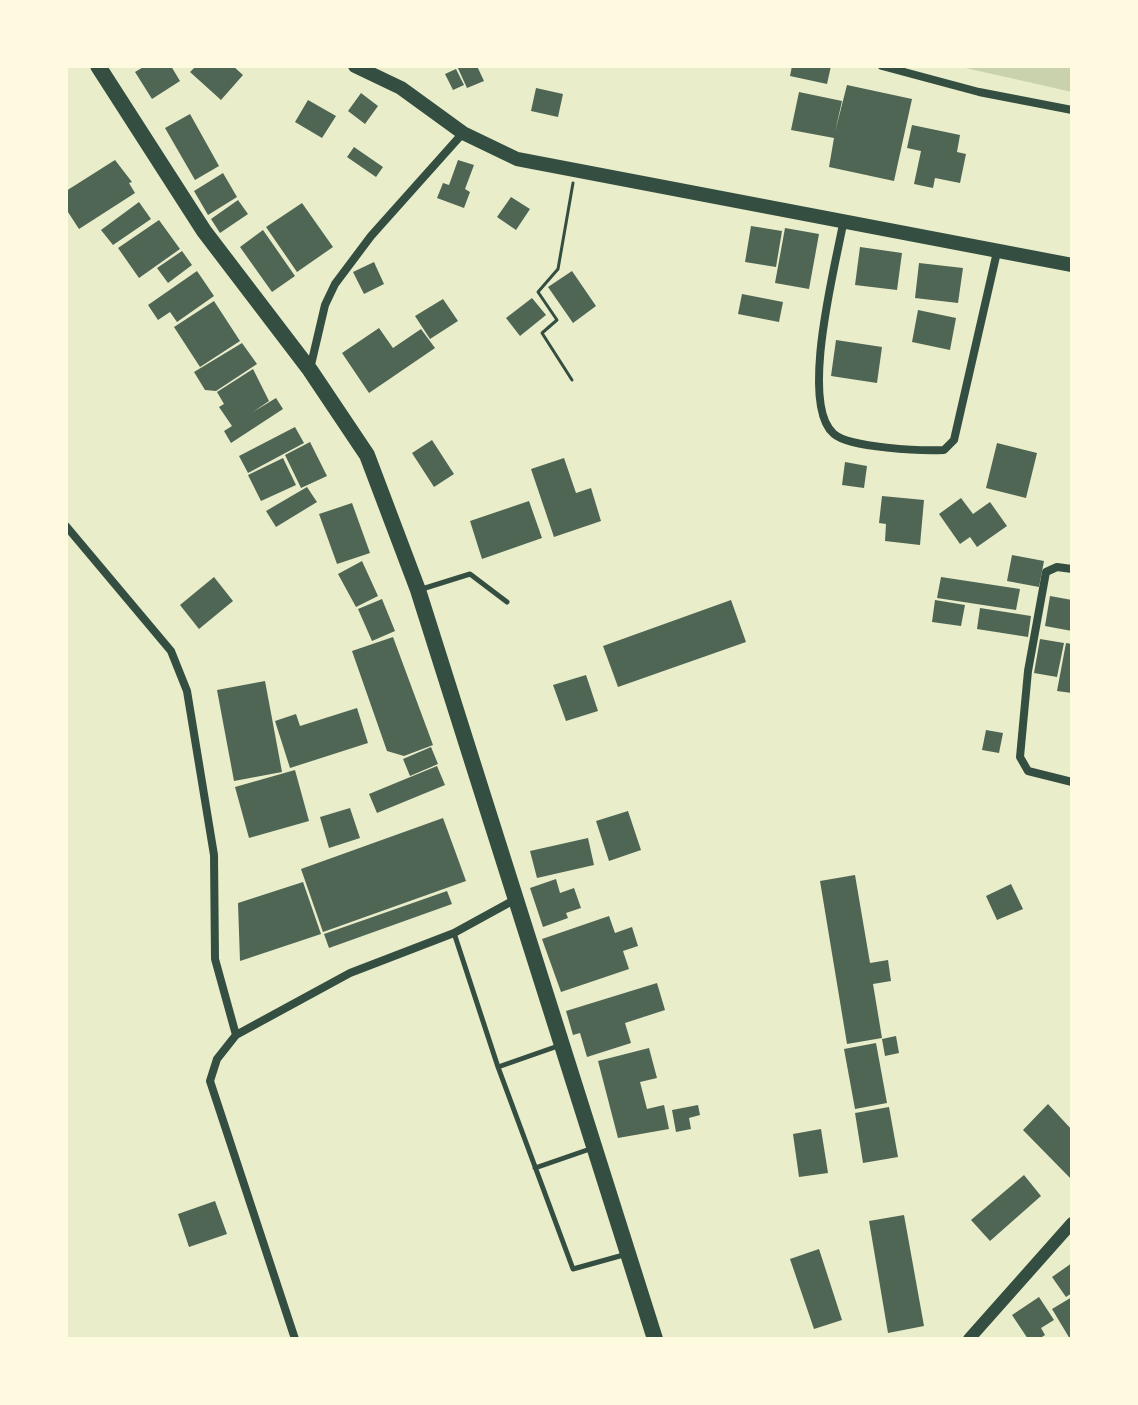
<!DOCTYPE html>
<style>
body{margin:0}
#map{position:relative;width:1138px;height:1405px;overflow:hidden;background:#e9edc9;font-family:"Nunito Sans",sans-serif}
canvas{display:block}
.frame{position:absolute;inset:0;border:68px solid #fefae0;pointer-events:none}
</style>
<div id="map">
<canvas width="1138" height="1405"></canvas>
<div class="frame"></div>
</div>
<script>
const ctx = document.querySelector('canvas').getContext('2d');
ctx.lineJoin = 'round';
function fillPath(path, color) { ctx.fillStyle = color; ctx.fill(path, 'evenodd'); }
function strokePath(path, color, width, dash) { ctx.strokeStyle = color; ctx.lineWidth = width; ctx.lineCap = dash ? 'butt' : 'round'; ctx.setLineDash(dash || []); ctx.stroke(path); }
fillPath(new Path2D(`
 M957,66h115v26z`), '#cad2ad');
fillPath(new Path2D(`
 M145,66h26l9,15 -28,18 -17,-27z
 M196,66h37l10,9 -22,25 -31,-28z
 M457,66h20l7,15 -17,7z
 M792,66h39l-4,18 -37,-8z
 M456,69l8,16 -11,5 -8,-16z
 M847,85l65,14 -18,82 -65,-14 5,-29 -43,-8 8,-38 43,9 -7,31z
 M536,88l27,6 -5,23 -27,-6z
 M361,93l17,13 -13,18 -17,-13z
 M308,100l28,16 -14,22 -27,-16z
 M190,114l29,52 -24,14 -30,-52z
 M912,125l48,10 -3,17 9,2 -6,29 -25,-5 -2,10 -19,-4 7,-33 -14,-3z
 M354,147l29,20 -7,10 -29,-20z
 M115,160l17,22 -3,1 6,10 -56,36 -13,-20v-18z
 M458,160l16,5 -9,24 5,3 -6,16 -27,-10 6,-15 6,2z
 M223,173l14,24 -29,18 -14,-24z
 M511,197l19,12 -14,21 -19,-13z
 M238,200l10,14 -28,19 -9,-14z
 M139,202l12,17 -38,26 -12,-15z
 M302,203l31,44 -36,25 -31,-45z
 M159,220l21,29 -41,29 -21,-30z
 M751,226l31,5 -6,36 -31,-5z
 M785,228l34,6 -10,55 -34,-6z
 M263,230l32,46 -23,16 -32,-45z
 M860,247l42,6 -5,37 -42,-5z
 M182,251l10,14 -24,18 -11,-15z
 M374,262l10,22 -20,10 -11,-22z
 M919,263l44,5 -5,35 -43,-5z
 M197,271l17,25 -37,26 -7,-10 -12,8 -10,-15z
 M572,271l24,35 -23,17 -25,-36z
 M742,294l41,8 -4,20 -41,-8z
 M532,298l14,17 -26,21 -14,-18z
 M443,299l15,22 -28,18 -15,-23z
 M214,301l26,40 -40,26 -26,-40z
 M918,310l38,8 -6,32 -38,-8z
 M379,328l14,20 28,-19 14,19 -66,45 -27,-40z
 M836,340l46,7 -5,36 -46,-7z
 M242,343l15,21 -41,27 -11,-1 -11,-18z
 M253,369l16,32 -16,11 23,-14 7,11 -52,34 -7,-12 8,-5 -13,-19 5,-3 -7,-12z
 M295,427l9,16 -56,30 -9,-17z
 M432,440l22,34 -20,13 -22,-34z
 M310,442l17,34 -26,12 -16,-33z
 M997,443l40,10 -11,45 -40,-10z
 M283,458l13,27 -35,16 -13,-26z
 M564,458l12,35 15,-5 10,33 -47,16 -23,-68z
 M845,462l22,4 -3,22 -22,-3z
 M307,487l10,15 -41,25 -10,-16z
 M882,496l42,4 -4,45 -35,-4 1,-17 -7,-1z
 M961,498l12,16 17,-12 17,24 -30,21 -7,-10 -10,7 -21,-30z
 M529,501l13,37 -60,21 -12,-38z
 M352,503l18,50 -33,11 -18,-50z
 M1012,555l32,6 -5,26 -32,-6z
 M362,561l16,35 -22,11 -18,-33z
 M214,577l19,24 -34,28 -19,-24z
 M941,577l79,12 -4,21 -79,-12z
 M1050,596l22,4v31l-27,-5z
 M382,599l13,32 -23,10 -14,-32z
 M731,600l15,42 -128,45 -15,-41z
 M935,600l30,5 -4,21 -29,-4z
 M980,608l51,8 -3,21 -51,-8z
 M393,637l40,108 -29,11 -17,-5 -35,-100z
 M1040,639l24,4 -7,34 -23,-4z
 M1066,643l6,1v49l-15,-2z
 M586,675l12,36 -32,10 -13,-36z
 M265,681l17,91 -48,9 -17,-91z
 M357,708l11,35 -78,25 -15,-47 21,-7 4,12z
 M986,730l17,3 -4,20 -17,-3z
 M431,747l7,17 -28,12 -7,-17z
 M437,766l8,19 -68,28 -8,-19z
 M295,770l14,51 -60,17 -14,-51z
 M350,808l10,30 -31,10 -9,-31z
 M628,811l13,39 -32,11 -13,-40z
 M443,818l23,63 -143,51 -22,-63z
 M588,838l6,27 -57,13 -7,-27z
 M855,875l15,88 18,-3 3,21 -18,3 9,54 -35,6 -27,-163z
 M556,879l4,14 14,-5 7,20 -15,5 2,5 -25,9 -13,-39z
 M303,882l18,52 -81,27 -2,-58z
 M1011,884l12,25 -26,11 -11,-24z
 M447,891l5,13 -123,44 -5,-14z
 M609,916l6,17 17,-6 6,19 -15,5 6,18 -68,23 -19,-53z
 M657,983l8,27 -40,13 6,20 -44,14 -7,-24 -7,2 -7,-24z
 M896,1036l3,17 -14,3 -3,-17z
 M876,1043l11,60 -32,6 -11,-60z
 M649,1048l8,30 -17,4 7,27 17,-4 5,24 -51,9 -20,-77z
 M1048,1104l24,26v50l-49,-50z
 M698,1105l2,10 -11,3 2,11 -15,3 -4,-22z
 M889,1107l9,50 -35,6 -8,-50z
 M821,1129l7,44 -29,4 -6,-43z
 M1024,1175l17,21 -51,45 -19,-21z
 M215,1201l12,33 -38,13 -11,-33z
 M904,1215l20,111 -36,7 -19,-112z
 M819,1249l23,71 -28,9 -24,-70z
 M1072,1263v30l-6,4 -14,-20z
 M1039,1297l15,23 -13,8 4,7 -6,4h-11l-16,-24z
 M1072,1297v42h-2l-18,-30z`), '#4f6655');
strokePath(new Path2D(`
 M572,380l-30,-47 15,-13 -19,-28 20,-23 15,-86`), '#344e41', 3);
strokePath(new Path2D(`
 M422,589l48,-15 37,28
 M454,933l44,134 75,202 54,-15
 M498,1067l60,-21
 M535,1168l55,-19`), '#344e41', 5);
strokePath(new Path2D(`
 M882,66l97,26 93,18
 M843,224c-8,43 -44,181 -9,210 16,14 88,17 110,16l10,-10 43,-188
 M310,369l15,-64 10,-21 36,-48 92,-103
 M66,526l105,125 16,40 27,164 1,104 21,76 -19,24 -7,22 85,258
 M1072,569l-15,-2 -11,5 -18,99 -8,86 8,14 44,11
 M236,1035l114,-62 104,-40 62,-34`), '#344e41', 8);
strokePath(new Path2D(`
 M969,1339l103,-116`), '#344e41', 12);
strokePath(new Path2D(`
 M355,66l46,22 62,45 54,26 555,106`), '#344e41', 14);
strokePath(new Path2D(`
 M98,66l106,165 106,139 57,85 51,135 237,749`), '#344e41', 16);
</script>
